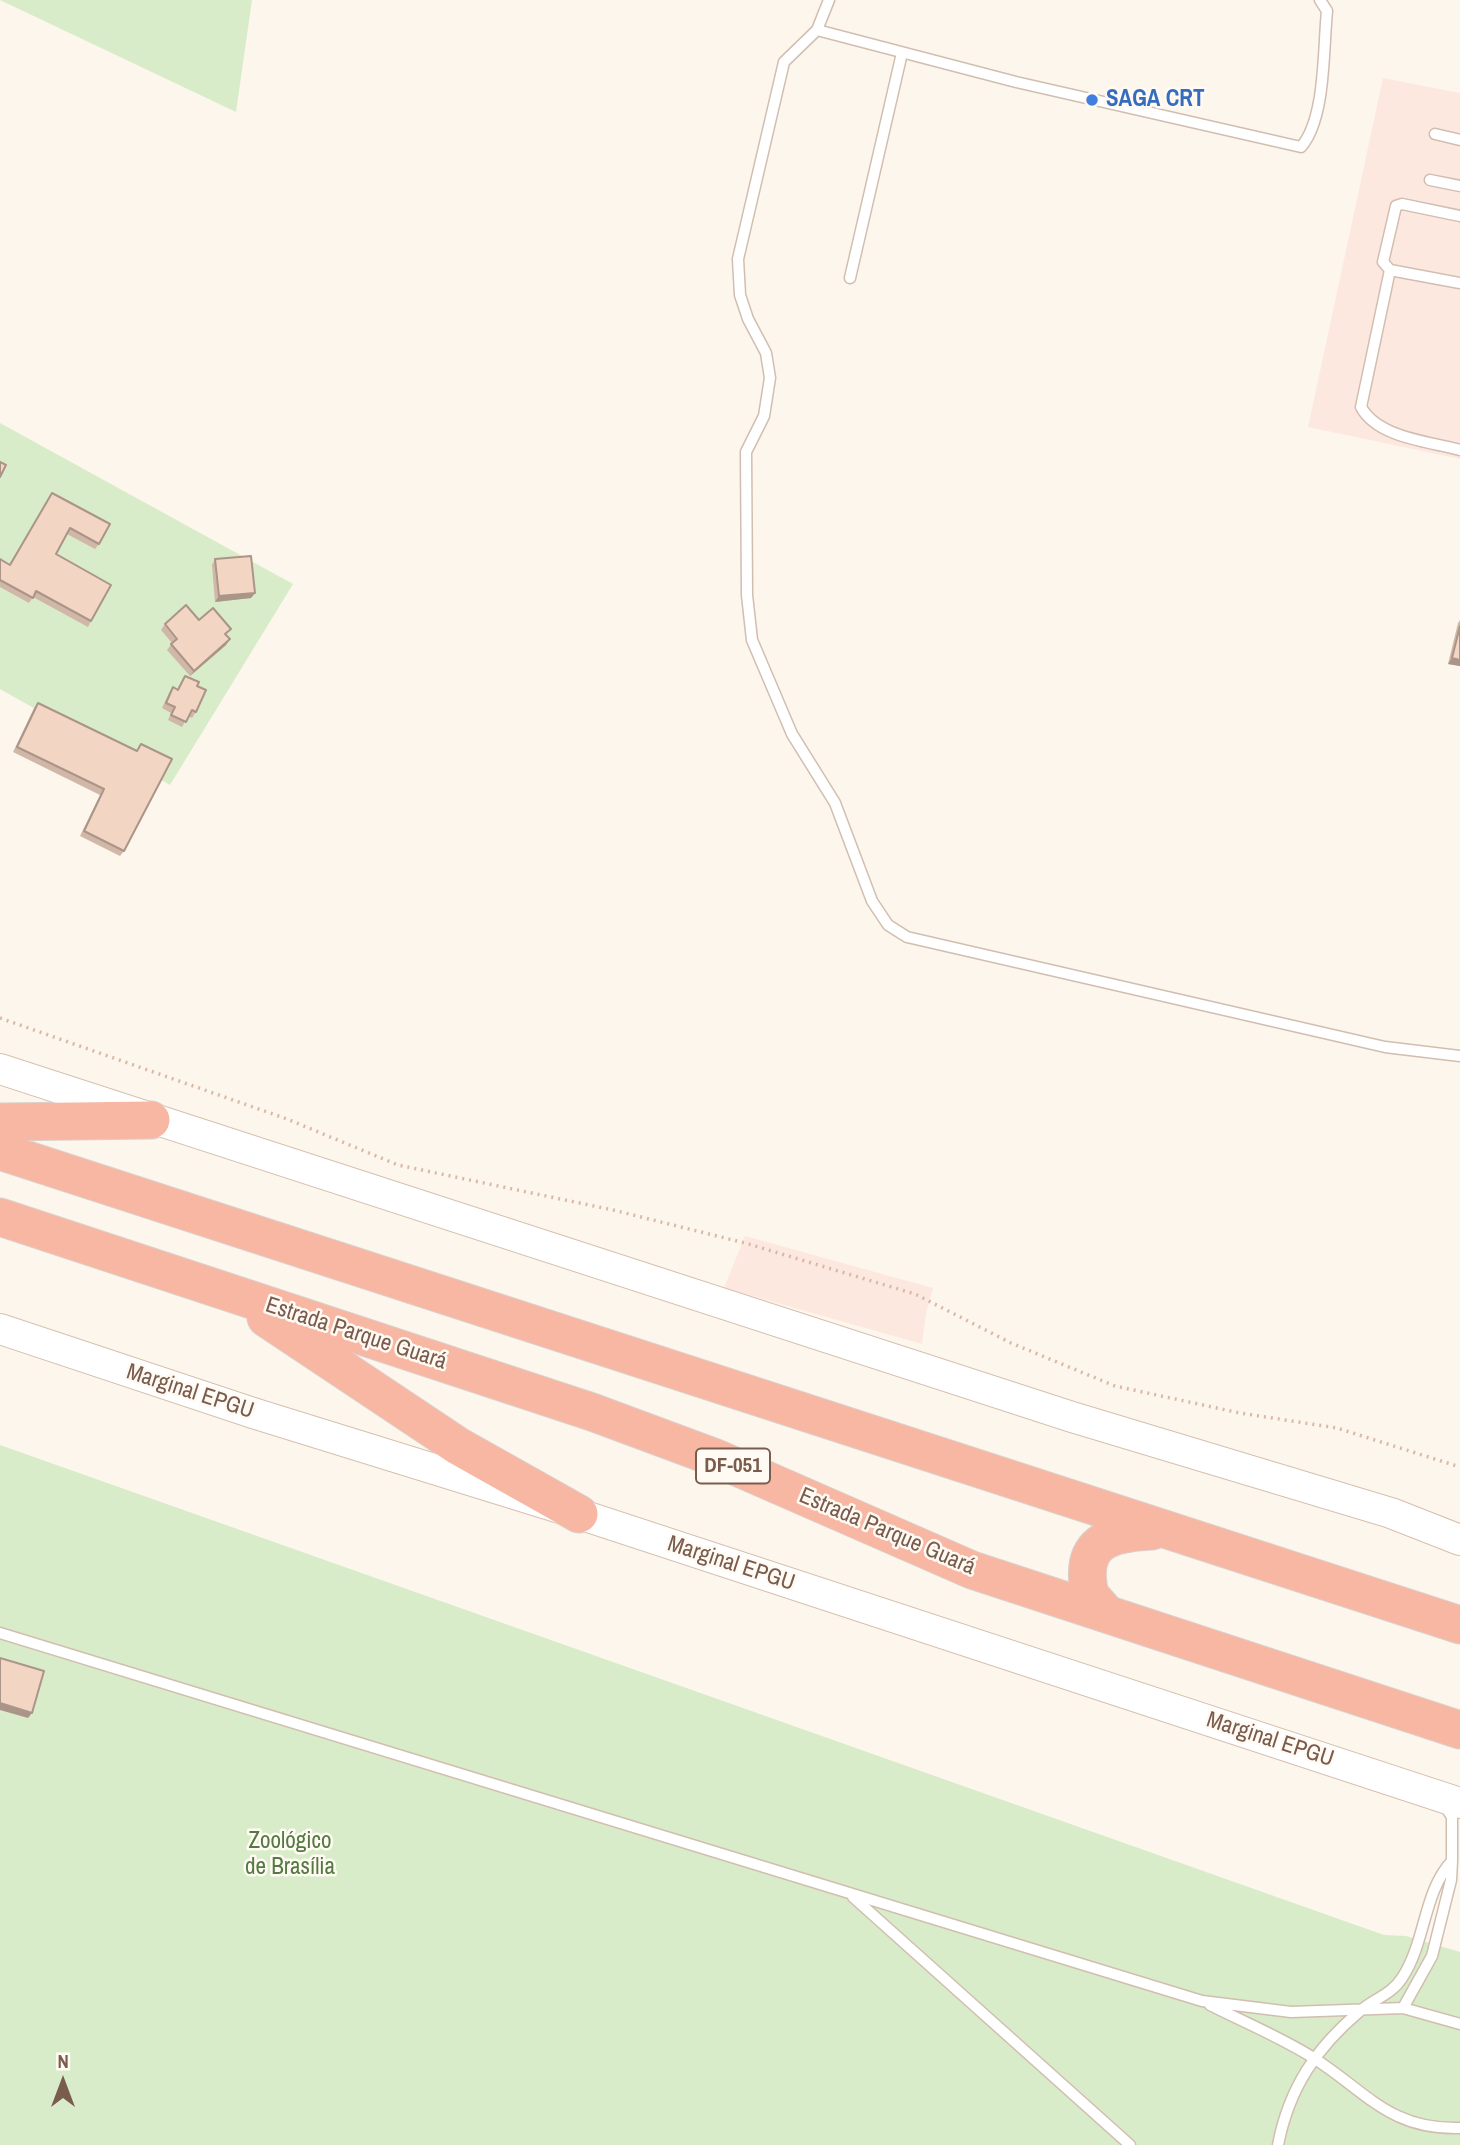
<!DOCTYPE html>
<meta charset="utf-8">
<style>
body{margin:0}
#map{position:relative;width:1460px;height:2145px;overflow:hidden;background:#fdf6ec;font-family:"Archivo Narrow",sans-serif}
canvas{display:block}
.north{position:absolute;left:28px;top:2047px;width:70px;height:70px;-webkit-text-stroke:5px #fffaf3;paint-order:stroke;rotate:0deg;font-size:19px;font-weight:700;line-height:28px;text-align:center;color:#7a5c4d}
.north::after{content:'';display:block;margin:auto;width:24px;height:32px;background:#7a5c4d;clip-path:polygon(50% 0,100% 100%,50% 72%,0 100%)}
</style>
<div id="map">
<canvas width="1460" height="2145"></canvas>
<div class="north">N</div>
</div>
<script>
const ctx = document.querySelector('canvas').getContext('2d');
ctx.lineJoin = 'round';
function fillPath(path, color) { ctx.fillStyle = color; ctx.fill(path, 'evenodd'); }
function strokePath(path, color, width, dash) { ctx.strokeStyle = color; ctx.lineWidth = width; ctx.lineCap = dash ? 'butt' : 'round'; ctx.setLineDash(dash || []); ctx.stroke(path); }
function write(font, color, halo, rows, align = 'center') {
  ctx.font = font + ' "Archivo Narrow",sans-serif'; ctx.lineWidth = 5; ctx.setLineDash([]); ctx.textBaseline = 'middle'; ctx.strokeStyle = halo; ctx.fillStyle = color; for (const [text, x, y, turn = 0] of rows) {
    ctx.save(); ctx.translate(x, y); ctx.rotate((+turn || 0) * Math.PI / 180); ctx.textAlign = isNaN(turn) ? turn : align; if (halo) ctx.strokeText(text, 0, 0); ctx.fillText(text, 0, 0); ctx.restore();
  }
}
fillPath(new Path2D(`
 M1383,78l77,15v366l-152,-32z
 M745,1236l188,52 -7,25 -4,31 -198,-56z`), '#fde8e0');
fillPath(new Path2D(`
 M0,0h252l-16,112z
 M0,423l293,161 -123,201 -170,-96z
 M0,1445l1384,490 22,1 54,16v193h-1460z`), '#d8ecc9');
const lane = new Path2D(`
 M829,0l-12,30 -33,32 -46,197 2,36 8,24 18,34 4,25 -6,38 -18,36 1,143 5,45 40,94 43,69 37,98 16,24 19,12 478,110 75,9
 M817,30l199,52 285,65c25,-29 22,-98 26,-136l-7,-11
 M1435,134l25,6
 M1430,180l30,6
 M1460,216l-58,-12 -6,2 -13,56 7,8 70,13
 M1390,270l-29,137c17,31 67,34 99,43
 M850,278l52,-225
 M0,1633l1202,368 89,11 112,-4 57,16
 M853,1897l277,248
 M1210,2005c34,17 70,32 102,52 54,34 77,73 148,71
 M1403,2008l29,-52 19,-76 1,-19
 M1278,2145c11,-57 38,-97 82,-134 14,-12 32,-17 42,-33 24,-36 21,-86 50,-117v-44l-7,-11`);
const secondary = new Path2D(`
 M0,1069l1072,348 319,96 69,27
 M0,1329l253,84 326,101 881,289`);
const highway = new Path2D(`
 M0,1122l151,-2
 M0,1151l1460,474
 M0,1217l592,195 124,46 256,112 488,160
 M266,1318l192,128 121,68
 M1105,1612l-15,-17c-12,-53 18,-62 62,-64`);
strokePath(lane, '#d1beb0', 13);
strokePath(secondary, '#d6c0b0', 32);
strokePath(highway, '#dad1cd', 39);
strokePath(new Path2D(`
 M0,1018l287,101 111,46 215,45 132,33 170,51 96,49 104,43 125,27 97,15 123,39`), '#d9b8a5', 3.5, [2, 5]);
strokePath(lane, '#fff', 10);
strokePath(secondary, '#fff', 30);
strokePath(highway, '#f7b7a3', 37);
fillPath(new Path2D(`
 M52,493l47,51 -4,5 -28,-15 -11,20 35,67 -3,6 -55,-30 -4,6 -29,-16v-28l9,6z
 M215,559l40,34 -4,5 -36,4 -3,-37z
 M1460,620v46l-12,-2 10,-41z
 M165,624l61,11v10l-36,31 -23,-26 5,-7 -11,-13z
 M185,676l12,10 -1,26 -4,6 -4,-2 -6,11 -14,-7 3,-7 -9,-5 7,-15 4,-6 4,2z
 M38,703l98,48 5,-7 -17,107 -4,5 -40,-20 20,-41 -87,-43 21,-44z`), '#d1b7a8');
fillPath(new Path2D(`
 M255,593l-4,5 -36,4 4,-6z
 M230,639l-4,6 -36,31 4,-5z
 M1452,658l8,2v6l-12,-2z
 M0,1703l32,10 -4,5 -28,-8z`), '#aa9588');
const building = new Path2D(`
 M0,462l6,3 -6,12z
 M52,493l58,31 -11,20 -29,-16 -14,26 55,31 -20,36 -55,-30 -3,7 -33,-18v-21l10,6z
 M251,556l4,37 -36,3 -4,-37z
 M186,605l13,15 14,-12 18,21 -6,5 5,5 -36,32 -23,-27 6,-5 -12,-15z
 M1460,626v34l-8,-2z
 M185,676l14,6 -2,4 9,4 -10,22 -4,-2 -6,12 -15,-7 4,-8 -9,-4 7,-16 5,3z
 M38,703l99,48 4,-7 31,15 -48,92 -40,-20 20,-42 -87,-42z
 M0,1658l44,13 -12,42 -32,-10z`);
fillPath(building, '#f3d5c3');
strokePath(building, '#aa9588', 2);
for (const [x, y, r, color] of [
 [1092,100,7,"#3f7fe0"]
]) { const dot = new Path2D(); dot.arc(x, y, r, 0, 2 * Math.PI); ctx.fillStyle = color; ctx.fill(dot); strokePath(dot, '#fffaf3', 2.5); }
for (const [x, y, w] of [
 [733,1466,74]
]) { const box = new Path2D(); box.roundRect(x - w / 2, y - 17.5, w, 35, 5); ctx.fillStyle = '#fffaf3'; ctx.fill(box); strokePath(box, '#7a5c4d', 2); }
write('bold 21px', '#7a5c4d', null, [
 ["DF-051",733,1466]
]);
write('bold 23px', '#366cbe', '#fffaf3', [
 ["SAGA CRT",1106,100]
], 'left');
write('23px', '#7a5c4d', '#fffaf3', [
 ["Estrada Parque Guará",356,1334,18],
 ["Marginal EPGU",190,1392,18],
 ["Estrada Parque Guará",887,1532,23],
 ["Marginal EPGU",731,1564,18],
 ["Marginal EPGU",1270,1740,18]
]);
write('23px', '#537a41', '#fffaf3', [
 ["Zoológico",290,1842],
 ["de Brasília",290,1868]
]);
</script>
